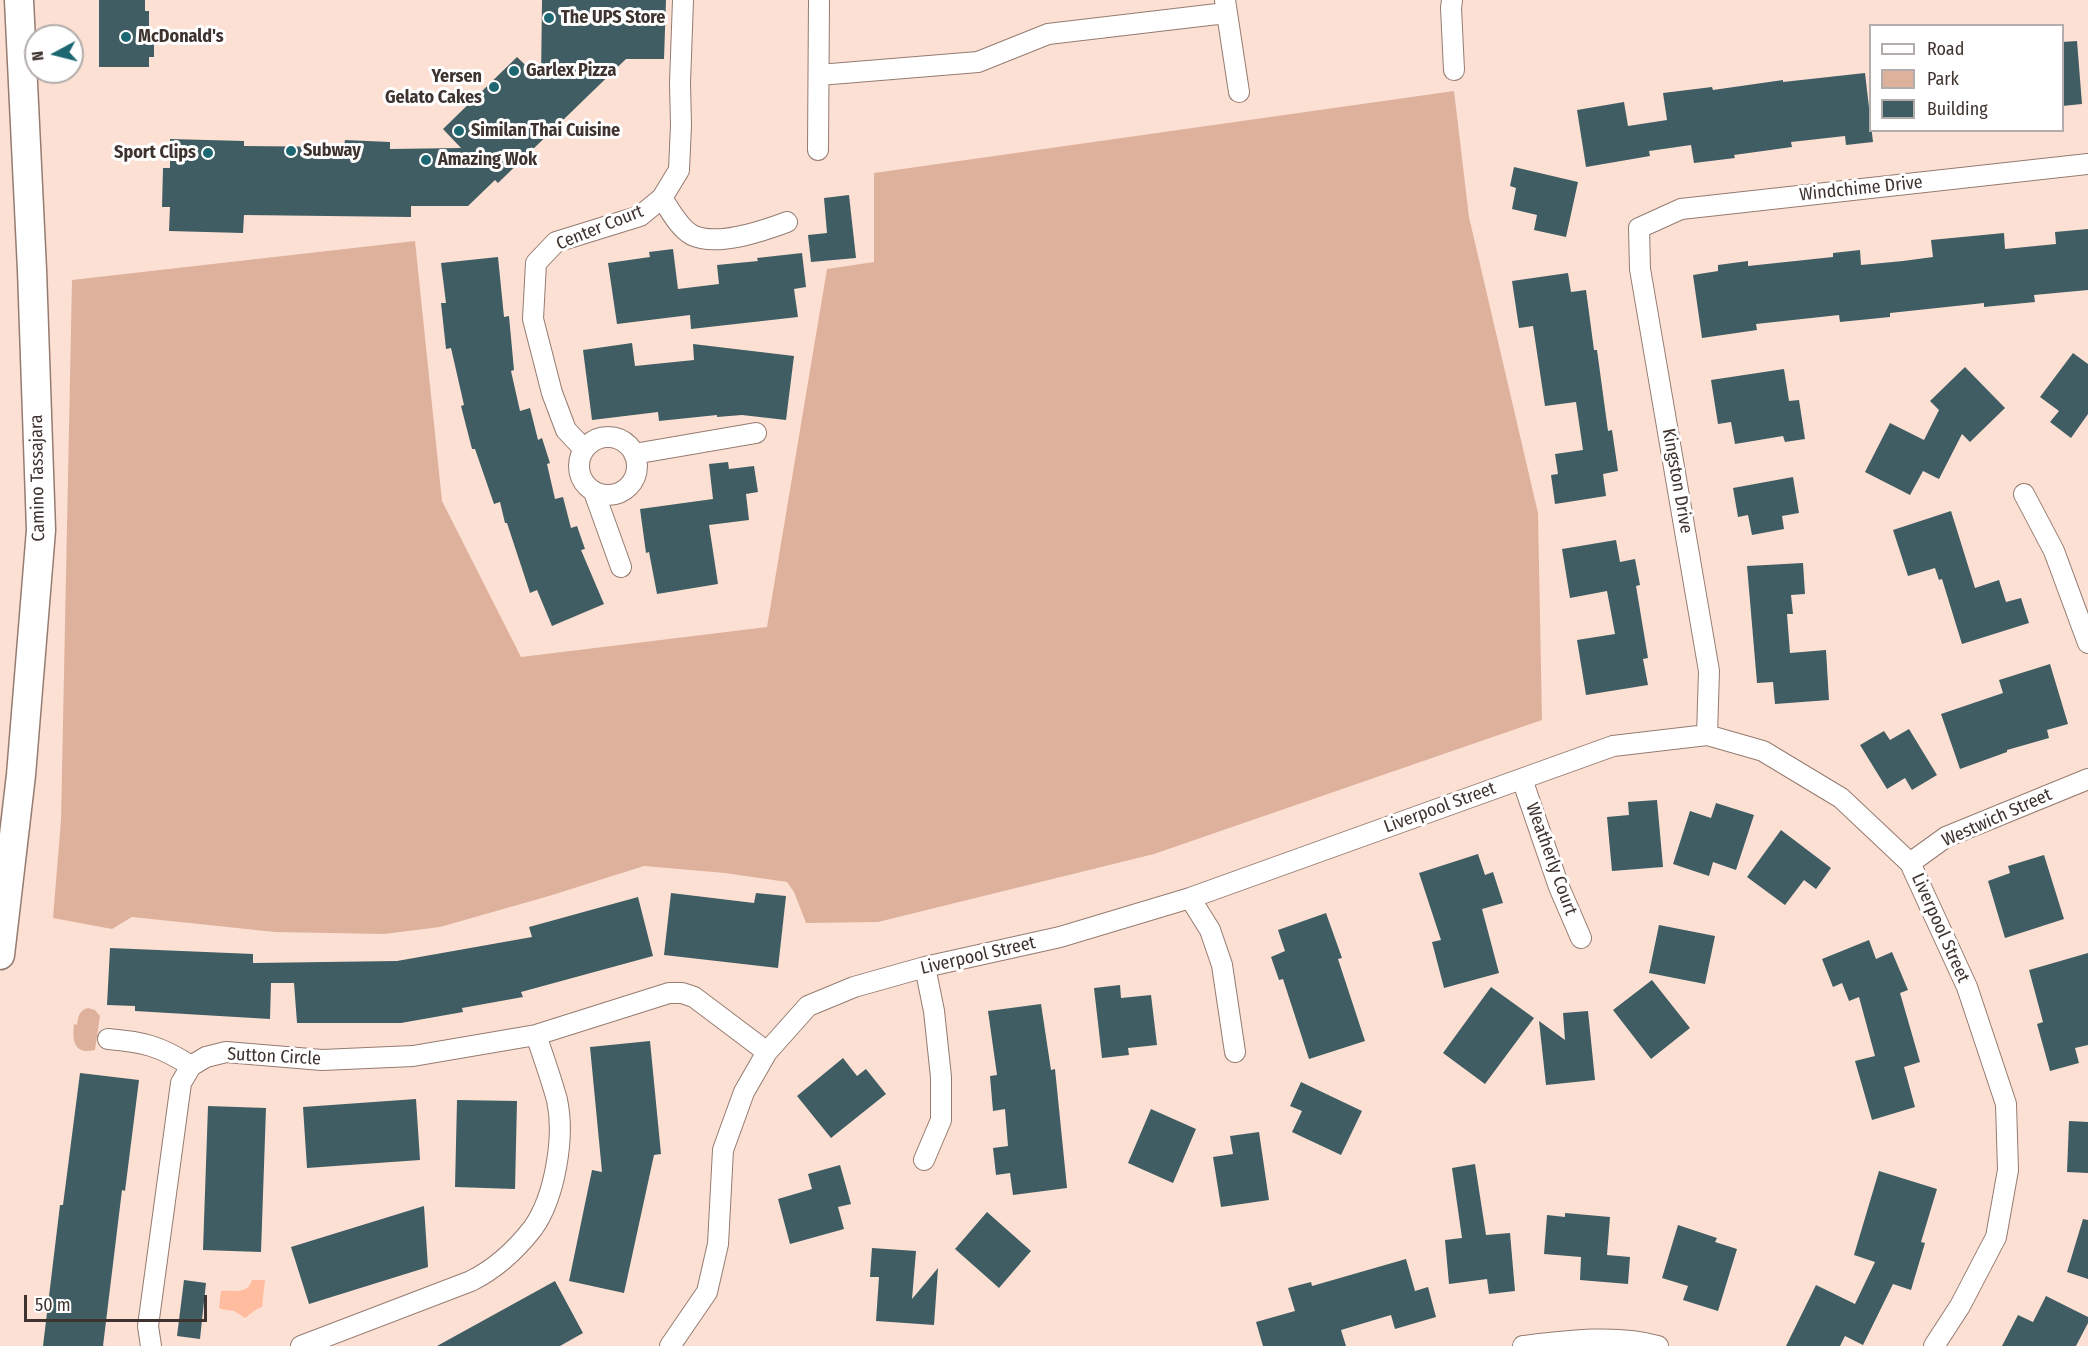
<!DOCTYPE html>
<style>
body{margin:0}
#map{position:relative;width:2088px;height:1346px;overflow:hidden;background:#fde0d4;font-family:"Fira Sans Condensed",sans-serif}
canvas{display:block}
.legend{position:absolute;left:1869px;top:24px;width:195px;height:108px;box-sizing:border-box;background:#fff;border:2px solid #b2adab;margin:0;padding:8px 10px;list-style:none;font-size:18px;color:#3e332e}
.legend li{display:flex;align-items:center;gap:12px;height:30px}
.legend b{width:30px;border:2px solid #b2adab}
.north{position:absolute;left:24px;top:24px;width:60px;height:60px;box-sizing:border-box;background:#fff;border:2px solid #b2adab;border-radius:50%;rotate:263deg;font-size:16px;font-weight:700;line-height:24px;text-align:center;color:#3e332e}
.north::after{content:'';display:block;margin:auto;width:21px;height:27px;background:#1c6771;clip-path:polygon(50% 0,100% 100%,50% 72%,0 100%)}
.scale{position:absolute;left:24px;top:1295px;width:183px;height:27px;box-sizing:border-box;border:3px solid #3e332e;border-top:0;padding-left:8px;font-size:18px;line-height:21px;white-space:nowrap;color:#3e332e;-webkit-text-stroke:4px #fff;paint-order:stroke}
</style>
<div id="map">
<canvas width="2088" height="1346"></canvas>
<ul class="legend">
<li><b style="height:8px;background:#fff"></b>Road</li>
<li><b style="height:16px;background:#deb19d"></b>Park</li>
<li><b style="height:16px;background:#3f5d62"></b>Building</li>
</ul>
<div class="north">N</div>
<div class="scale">50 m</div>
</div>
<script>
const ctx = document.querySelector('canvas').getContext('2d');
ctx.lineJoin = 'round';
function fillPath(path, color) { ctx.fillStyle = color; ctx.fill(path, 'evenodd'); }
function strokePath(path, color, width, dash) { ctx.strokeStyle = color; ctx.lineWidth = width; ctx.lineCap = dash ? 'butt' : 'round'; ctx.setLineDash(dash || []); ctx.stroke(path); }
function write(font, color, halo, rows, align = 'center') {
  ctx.font = font + ' "Fira Sans Condensed",sans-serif'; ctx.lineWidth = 6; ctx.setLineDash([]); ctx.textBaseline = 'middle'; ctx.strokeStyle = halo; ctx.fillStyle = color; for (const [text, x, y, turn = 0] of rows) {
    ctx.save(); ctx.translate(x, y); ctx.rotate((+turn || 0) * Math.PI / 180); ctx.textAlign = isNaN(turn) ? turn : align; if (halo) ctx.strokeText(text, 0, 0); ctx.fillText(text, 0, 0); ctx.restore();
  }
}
fillPath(new Path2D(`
 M1454,91l15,126 69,296 4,207 -388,134 -276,68 -72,1 -12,-31 -7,-10 -62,-9 -81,-7 -95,30 -109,31 -56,7 -109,-2 -143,-15 -20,12 -59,-11 8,-98 11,-540 343,-39 27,260 79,156 246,-30 60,-358 47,-7v-89z
 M88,1008l7,2 5,6 -5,34c-21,5 -23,-9 -21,-26l3,1c1,-8 2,-15 11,-17z`), '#deb19d');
fillPath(new Path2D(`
 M252,1280h13l-3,27 -5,2 -12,9 -11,-7 -13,-2 -2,-2 2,-16c12,-1 27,4 31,-11z`), '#ffbc9f');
fillPath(new Path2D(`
 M99,0h46v11h4v22h5v24h-5v10h-50z
 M542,0h124l-2,59h-38l-128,124 -3,-3 -27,26h-57v11l-167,-2 -1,18 -74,-2 1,-24h-8l1,-39h7v-29l74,2v5l100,1 1,-7 45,2v7l71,-1 -18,-19 74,-72 24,23z
 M2077,41l5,63 -20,2v-64z
 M1865,73l8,69 -27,3 -1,-9 -54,6 1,5 -58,8 1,3 -41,5 -3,-18 -42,6 1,5 -64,11 -9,-57 47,-8 4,24 39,-6 -4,-27 49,-6 1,3 70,-10v2z
 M1514,167l64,15 -12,55 -32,-7 3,-15 -25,-6 4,-21 -6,-2z
 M849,195l7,63 -45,4 -3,-27 19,-2 -3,-35z
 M2088,229v61l-54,5 1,7 -51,5v-4l-94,10v4l-50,5 -1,-7 -83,9 1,6 -55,8 -9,-63 25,-4v-6l30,-4v5l85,-9v-4l27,-3 1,15 42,-4 30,-4 -2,-17 73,-7 1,16 51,-5 -1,-12z
 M673,249l5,40 41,-5 -2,-19 41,-4 -1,-3 45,-5 4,34 -12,2 4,28 -107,12 -1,-14 -73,9 -9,-61 42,-6 -1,-5z
 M498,257l6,60 5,-1 5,54 -3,1 9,40 10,-3 8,32 4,-2 8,25 -3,1 8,35 8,-2 8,31 6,-2 8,23 -4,1 23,54 -52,22 -15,-36 -7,3 -23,-70h-2l-5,-21 -6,2 -19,-55h-3l-11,-43 3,-1 -13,-57 -5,1 -5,-46h5l-5,-40z
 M1568,273l3,19 15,-2 8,60h3l11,81 4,-1 6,41 -15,3 3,22 -51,8 -4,-29 7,-1 -3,-20 28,-4 -7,-48 -31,4 -12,-80 -14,2 -7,-47z
 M632,343l3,23 59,-6 -1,-16 101,12 -8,64 -44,-5 -25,2v-2l-58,6 -1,-9 -66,8 -9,-70z
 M2073,353l15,11v50l-17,24 -21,-16 9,-11 -19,-14z
 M1965,367l40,41 -35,34 -8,-8 -23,45 -16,-8 -13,24 -45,-23 25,-49 34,17 15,-30 -9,-9z
 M1784,369l5,32 10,-1 6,39 -20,3 -2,-6 -48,8 -4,-22 -13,2 -7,-44z
 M728,462l1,7 25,-3 4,26 -12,2 3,26 -40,5 9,59 -61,10 -8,-42 -3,1 -6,-44 73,-10 -4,-35z
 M1793,477l6,36 -17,3 2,13 -32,6 -4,-20 -10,2 -5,-29z
 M1951,511l24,77 24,-8 7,22 15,-4 8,25 -67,21 -20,-65 -3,1 -4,-12 -27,8 -15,-46z
 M1616,540l4,22 15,-3 5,26 -4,1 12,72 -5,1 5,26 -62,10 -9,-55 38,-6 -8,-43 -37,7 -8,-49z
 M1803,563l2,31 -14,1 2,19h-6l3,39 36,-3 3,50 -54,4 -2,-22 -16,1 -10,-117z
 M2050,664l18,60 -21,6 2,8 -42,12v2l-47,17 -19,-55 62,-21 -4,-13z
 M1909,729l28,46 -25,15 -7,-12 -18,11 -27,-44 24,-14 6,9z
 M1657,800l6,67 -51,4 -5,-54 22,-2 -1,-13z
 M1716,803l38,12 -18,55 -23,-8 -4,14 -36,-12 17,-53 21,7z
 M1781,830l50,38 -15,21 -12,-9 -19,25 -38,-28z
 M1478,854l7,21 8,-3 10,31 -21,6 17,64 -55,15 -12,-46 9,-2 -22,-67z
 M2044,855l20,64 -59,19 -17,-57 22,-8 -2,-7z
 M671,893l83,10 2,-10 30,3 -8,72 -114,-13z
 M638,897l15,59 -132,36 2,5 -61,11 1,4 -62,11h-104l-3,-40h-23l-1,36 -135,-8v-5l-28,-1 3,-57 143,6v9l144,-2 135,-24 -3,-10z
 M1326,913l16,45 -4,1 27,82 -56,18 -26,-80 -4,1 -8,-23 14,-6 -7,-21z
 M1659,925l56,11 -10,48 -56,-11z
 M1869,940l7,19 16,-7 16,38 -8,3 20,69 -16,5 11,40 -43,13 -17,-59 20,-5 -16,-59 -10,4 -7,-18 -9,4 -11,-28z
 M2088,953v92l-13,3 4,15 -29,8 -13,-47 6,-2 -14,-52z
 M1652,980l38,48 -39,31 -38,-49z
 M1120,985l1,13 30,-3 6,50 -29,3 1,7 -27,3 -8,-70z
 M1491,987l43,31 -49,66 -42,-31z
 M1041,1004l10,66 4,-1 12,119 -54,7 -3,-22 -14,2 -3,-27 15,-2 -3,-37 -12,2 -3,-35 7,-1 -9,-64z
 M1588,1011l7,69 -49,5 -7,-64 26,19 -2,-27z
 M650,1041l11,113 -7,1 -30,138 -55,-12 23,-111 10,2 -12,-125z
 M843,1058l14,18 9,-7 20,25 -55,44 -34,-42z
 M80,1073l59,7 -14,111 -3,-1 -19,156h-60l17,-141h3z
 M1301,1082l61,29 -21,44 -49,-23 10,-21 -12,-5z
 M416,1099l4,61 -113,8 -4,-61z
 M457,1100l60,1 -2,88 -60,-2z
 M208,1106l58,2 -5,144 -58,-2z
 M1151,1109l45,20 -23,54 -45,-20z
 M2069,1121l19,1v51l-21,-1z
 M1259,1132l10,68 -48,7 -8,-50 20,-3 -3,-18z
 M1475,1164l11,71 24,-2 5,58 -26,3 -2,-15 -38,5 -4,-44 17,-2 -10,-70z
 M840,1165l11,39 -13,3 6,22 -54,15 -12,-45 34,-10 -4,-15z
 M1879,1171l58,18 -16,53 4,1 -14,47 -18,-6 -30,61 -18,-9 -5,10h-54l30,-61 39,19 20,-42 -21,-7z
 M424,1206l4,61 -119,37 -18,-57z
 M987,1212l44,39 -32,37 -44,-39z
 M1565,1213l45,4 -3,38 23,2 -2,27 -48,-4 1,-23 -37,-3 3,-39 18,2z
 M2083,1219l5,1v59l-21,-7z
 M1678,1225l39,13 -2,4 22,7 -19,62 -35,-11 5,-14 -26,-8z
 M872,1248l44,3 -4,48 26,-31 -4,57 -58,-4 3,-44h-9z
 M1406,1259l9,32 13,-4 8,30 -41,12 -4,-14 -50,15 5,16h-83l-7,-24 39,-11 -7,-23 23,-6 1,4z
 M184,1280l22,3 -6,56 -23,-3z
 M555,1281l28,52 -23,13h-123z
 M2046,1296l42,21v6l-12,23h-74l16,-31 15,7z`), '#3f5d62');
const street = new Path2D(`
 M1225,0l14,92
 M1452,0l-1,8 3,62
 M819,75l159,-13 70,-28 178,-21
 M818,150l1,-150
 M662,198c8,12 17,30 30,37 25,12 71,-4 95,-13
 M579 466a29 29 0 1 1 58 0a29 29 0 1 1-58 0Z
 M584,449l-18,-19 -14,-37 -19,-74 3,-56 20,-21 84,-26 22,-18 17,-28 2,-45 -1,-42 3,-83
 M634,454l122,-21
 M594,492l27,75
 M2024,494l30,57 34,92
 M1707,735l2,-64 -69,-402 -1,-41 42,-19 407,-45
 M1522,779l37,108 22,51
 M1910,863l36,-26 142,-58
 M1190,898l20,32 12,35 13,87
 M108,1039c36,3 52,7 83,27
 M924,1160l17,-40v-43l-7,-66 -9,-44
 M151,1346l-3,-20 33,-243 10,-17 15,-9 20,-5 96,8 91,-4 123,-21 133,-42h13l12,4 73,55
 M301,1346l170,-65c24,-12 45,-31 62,-53 22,-31 32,-91 24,-128 -6,-22 -14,-44 -21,-65
 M670,1346l37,-54 11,-48 5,-94 21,-58 23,-40 41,-46 46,-19 71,-20 135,-30 130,-39 423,-152 94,-11 56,16 78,47 69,65 57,124 39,117 2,66 -12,67 -36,69 -26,40
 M1523,1346c41,-5 94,-12 135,0`);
const secondary = new Path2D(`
 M0,955l21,-180 20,-245 -9,-260 -13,-270`);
strokePath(street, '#957b70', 22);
strokePath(secondary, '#957b70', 31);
strokePath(street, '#fff', 20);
strokePath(secondary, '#fff', 28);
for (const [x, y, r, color] of [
 [549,18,6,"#1c6771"],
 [126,37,6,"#1c6771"],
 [514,71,6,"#1c6771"],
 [494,87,6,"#1c6771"],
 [459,131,6,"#1c6771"],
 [291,151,6,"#1c6771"],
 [208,153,6,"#1c6771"],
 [426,160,6,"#1c6771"]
]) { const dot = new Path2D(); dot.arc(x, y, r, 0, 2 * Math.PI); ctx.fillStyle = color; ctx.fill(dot); strokePath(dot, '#fff', 2); }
write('bold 18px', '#3e332e', '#fff', [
 ["The UPS Store",561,18],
 ["McDonald's",138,37],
 ["Garlex Pizza",526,71],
 ["Yersen",482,77,"right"],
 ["Gelato Cakes",482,98,"right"],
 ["Similan Thai Cuisine",471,131],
 ["Subway",303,151],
 ["Sport Clips",196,153,"right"],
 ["Amazing Wok",438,160]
], 'left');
write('18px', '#3e332e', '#fff', [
 ["Windchime Drive",1861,189,-6],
 ["Center Court",600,228,-22],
 ["Camino Tassajara",38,478,-91],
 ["Kingston Drive",1677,481,80],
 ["Liverpool Street",1440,808,-20],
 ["Westwich Street",1997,818,-24],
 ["Weatherly Court",1551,859,70],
 ["Liverpool Street",1940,928,66],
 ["Liverpool Street",978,956,-13],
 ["Sutton Circle",274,1057,3]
]);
</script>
